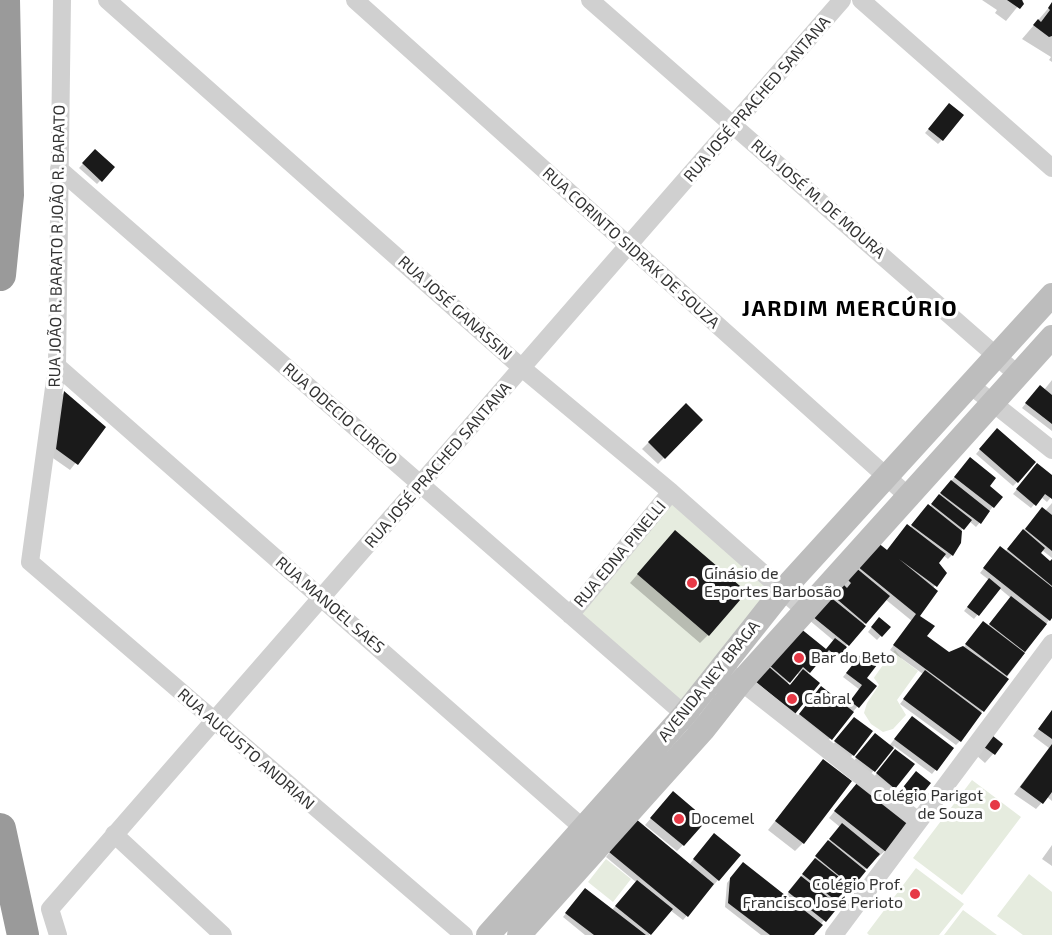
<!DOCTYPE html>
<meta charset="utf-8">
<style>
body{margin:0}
canvas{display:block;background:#fff}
</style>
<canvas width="1052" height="935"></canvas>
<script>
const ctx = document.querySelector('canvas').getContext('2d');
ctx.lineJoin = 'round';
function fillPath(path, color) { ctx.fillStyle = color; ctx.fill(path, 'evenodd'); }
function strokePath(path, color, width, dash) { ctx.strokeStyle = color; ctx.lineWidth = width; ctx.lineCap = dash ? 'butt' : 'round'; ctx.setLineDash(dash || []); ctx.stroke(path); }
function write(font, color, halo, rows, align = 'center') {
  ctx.font = font + ' "Exo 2",sans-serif'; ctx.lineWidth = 6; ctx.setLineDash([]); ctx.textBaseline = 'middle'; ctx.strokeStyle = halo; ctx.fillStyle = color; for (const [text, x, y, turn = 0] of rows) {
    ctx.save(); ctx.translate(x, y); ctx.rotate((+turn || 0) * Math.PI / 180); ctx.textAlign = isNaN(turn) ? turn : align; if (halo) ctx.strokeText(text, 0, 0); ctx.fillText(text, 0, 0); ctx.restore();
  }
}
fillPath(new Path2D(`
 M672,498l107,93 -96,117 -109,-93z
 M895,650l7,9 16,12 -21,29 9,15 -13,14 -10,3 -12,-8 -7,-11 3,-10 12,-18 -5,-7c1,-2 19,-27 21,-28z
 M972,780l49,37 -59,78 -49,-37z
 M606,859l25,20 -18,23 -25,-20z
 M916,868l48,36 -25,31h-70l-2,-2z
 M1029,874l23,18v43h-29l-26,-19z
 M963,910l34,25h-53z`), '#e6ecdf');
fillPath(new Path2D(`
 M982,0h41l-17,21 -11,-8 2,-3z
 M1052,4v58l-3,-2 2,-3 -29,-18z
 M946,109l-4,31 -4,4 -13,-11z
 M95,151l18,16 -16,17 -18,-16z
 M1052,380v51l-30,-23 14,-17 8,-1z
 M64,393l40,34 -34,43 -20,-14 8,-58z
 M686,405l15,15 -43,44 -16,-15z
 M993,434l24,48 -4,4 -37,-32z
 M966,463l35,34 -25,30 -7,-6 -9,11 -8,23 -4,4 -5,-4 -5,8 7,10 -12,15 -14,28 6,21 24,17 15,-7 15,-20 9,-1 23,-28 -12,-10 -25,31 -10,-8 25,-31 -9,-7 16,-21h9l33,-39 7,-2 7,-8v55l-10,-8 -3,4 11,9 2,-2v55l-92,125 -4,4 -56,-41 23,-30 -33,-24 22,-29 -27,-22 -52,62 -9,-8 -17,21 -13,39 -44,-25 44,-52 32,14 8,-9 -25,-21 43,-47 35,-21 42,-44zM796,673l3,2 -10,11 -2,-2z
 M1034,469l18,8v19l-5,6 -6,-5 -10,11 -18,-14z
 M667,540l41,95 -8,8 -70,-60z
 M875,623l14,4 -12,13 -9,-8z
 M858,659l6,19 -7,29 -30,35 -31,-24 21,-26 29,15 14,-17 -17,-13z
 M1052,710v91l-5,-4 -11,12 -22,-15 35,-46 -16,-12z
 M908,722l44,27 -20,25 -38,-28 -24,29 -17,-13 18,-23 18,7z
 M850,723l3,32 -4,4 -17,-13z
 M1001,745l-16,18 -8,-7 7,-9z
 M892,755l2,33 -4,3 -17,-13z
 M823,761l-20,82 -8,8 -27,-21z
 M912,777l2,25 -4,4 -13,-10z
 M851,791l56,32 -22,28 -7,6 -2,-1 -12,15 -52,64h-51l-36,-28 2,-24 12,-15 46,29 55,-70 -11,-9z
 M667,800l16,45 -6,6 -32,-26z
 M632,825l57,40 21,-26 8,41 -35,40 -13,-10 -21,25h-64l-22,-18 19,-23 30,16 24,-28 -30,-25z
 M1052,845v21l-10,-7z`), '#0003');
fillPath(new Path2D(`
 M1007,0h15l2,4 -4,5z
 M1052,2v34l-3,1 -16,-12 5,-6 3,3 9,-12 -2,-2z
 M949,103l15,12 -21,26 -15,-12z
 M95,149l20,18 -13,15 -20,-19z
 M1040,385l12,10v29l-27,-21z
 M64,391l42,36 -28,38 -22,-16z
 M686,403l17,17 -38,39 -17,-17z
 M997,428l39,34 -18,21 -39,-34z
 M970,457l26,21 -6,8 13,11 -9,11 -40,-31z
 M1037,463l15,12v24l-7,-5 -9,12 -20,-17z
 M951,480l39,31 -9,13 -41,-31z
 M939,494l33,26 -8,10 -33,-26z
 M928,504l34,27 -1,12 -8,13 -42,-31z
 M1042,507l10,8v36l-27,-22z
 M907,524l39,30 -7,9 8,10 -10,14 -38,-28 39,32 -18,25 15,10 -8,10 22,16 14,-6 46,33 -25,33 -91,-67 23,-31 -59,-48 20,-24 10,8z
 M1023,529l22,19 -4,5 9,8 2,-2v27l-45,-37z
 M675,530l72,62 -38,44 -72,-62z
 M1000,546l52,41v31l-2,3 -67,-53z
 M855,567l35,29 -24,28 -34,-29 10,-12 5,5 4,-5 -5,-5z
 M989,578l12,10 -22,28 -12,-9z
 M829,596l37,30 -17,20 -37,-30z
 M1011,596l36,28 -22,28 -36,-28z
 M879,617l12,10 -9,10 -11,-10z
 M983,621l42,32 -18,23 -42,-32z
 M800,628l26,21 9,-11 12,9 -9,11 -9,-8 -19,23 -7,-6 -13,16 -21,-18z
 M862,653l15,12 -10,13 10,8 -18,22 -9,-7 12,-16 -16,-12z
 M768,666l22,19 13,-16 17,14 -25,31 -40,-33z
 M925,670l57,43 -21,29 -58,-43z
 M821,686l33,26 -22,28 -33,-26z
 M1052,710v29l-14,-10z
 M912,716l42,32 -17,23 -43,-32z
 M854,717l19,14 -19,25 -20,-15z
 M875,733l19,15 -19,24 -20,-15z
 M993,736l10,8 -8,11 -11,-8z
 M1052,744v48l-9,12 -23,-17z
 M895,749l20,15 -20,25 -19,-16z
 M823,759l29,22 -48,63 -29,-23z
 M916,771l15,12 -16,20 -15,-12z
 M857,783l52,40 -23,29 -52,-41z
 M673,791l34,29 -23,26 -34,-28z
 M636,819l78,65 -26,33 -79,-65z
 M842,823l38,31 -13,15 -38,-30z
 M714,833l27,22 -22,26 -26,-22z
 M828,840l38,31 -13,16 -38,-31z
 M815,858l38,30 -13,16 -38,-30z
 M743,862l80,63 -9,10h-44l-42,-32 2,-25z
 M801,876l38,30 -13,16 -38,-30z
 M637,880l36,29 -22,26 -36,-29z
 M585,888l61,47h-52l-29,-22z`), '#1a1a1a');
strokePath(new Path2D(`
 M62,0l-5,366 -27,196 434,373
 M107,0l415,368 149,124 136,120
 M355,0l553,496
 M590,0l428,375
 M861,0l191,168
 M59,169l633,552
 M57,366l534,469
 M969,384l83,66
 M570,615l101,-123
 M731,674l187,147
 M114,834l109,101
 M58,935l-8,-26 792,-909
 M834,935l218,-292`), '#d0d0d0', 18);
strokePath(new Path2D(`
 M488,935l196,-220 99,-125 269,-295
 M519,935l184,-205 37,-47 312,-346`), '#bdbdbd', 24);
strokePath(new Path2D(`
 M0,275l8,-80 -4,-195
 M0,829l23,106`), '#9a9a9a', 32);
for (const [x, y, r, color] of [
 [692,583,6,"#e63946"],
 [799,658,6,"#e63946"],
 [792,699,6,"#e63946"],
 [995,805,6,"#e63946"],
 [679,819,6,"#e63946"],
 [915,894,6,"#e63946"]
]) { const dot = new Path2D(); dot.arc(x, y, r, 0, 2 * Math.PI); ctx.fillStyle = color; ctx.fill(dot); strokePath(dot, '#fff', 2); }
write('16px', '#333', '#fff', [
 ["RUA JOSÉ PRACHED SANTANA",757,99,-49],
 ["RUA JOSÉ M. DE MOURA",818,199,41],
 ["RUA JOÃO R. BARATO R JOÃO R. BARATO",57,246,-89],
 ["RUA CORINTO SIDRAK DE SOUZA",631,248,42],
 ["RUA JOSÉ GANASSIN",455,308,42],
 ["RUA ODECIO CURCIO",340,414,41],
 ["RUA JOSÉ PRACHED SANTANA",438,465,-49],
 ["RUA EDNA PINELLI",620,554,-50],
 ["RUA MANOEL SAES",330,605,41],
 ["AVENIDA NEY BRAGA",709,681,-51],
 ["RUA AUGUSTO ANDRIAN",246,749,41]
]);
write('16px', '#333', '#fff', [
 ["Ginásio de",704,574],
 ["Esportes Barbosão",704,592],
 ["Bar do Beto",811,658],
 ["Cabral",804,699],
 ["Colégio Parigot",983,796,"right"],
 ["de Souza",983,814,"right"],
 ["Docemel",691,819],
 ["Colégio Prof.",903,885,"right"],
 ["Francisco José Perioto",903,903,"right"]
], 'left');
ctx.letterSpacing = '1.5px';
write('bold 22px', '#000', '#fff', [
 ["JARDIM MERCÚRIO",850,309]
]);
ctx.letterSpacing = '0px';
</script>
